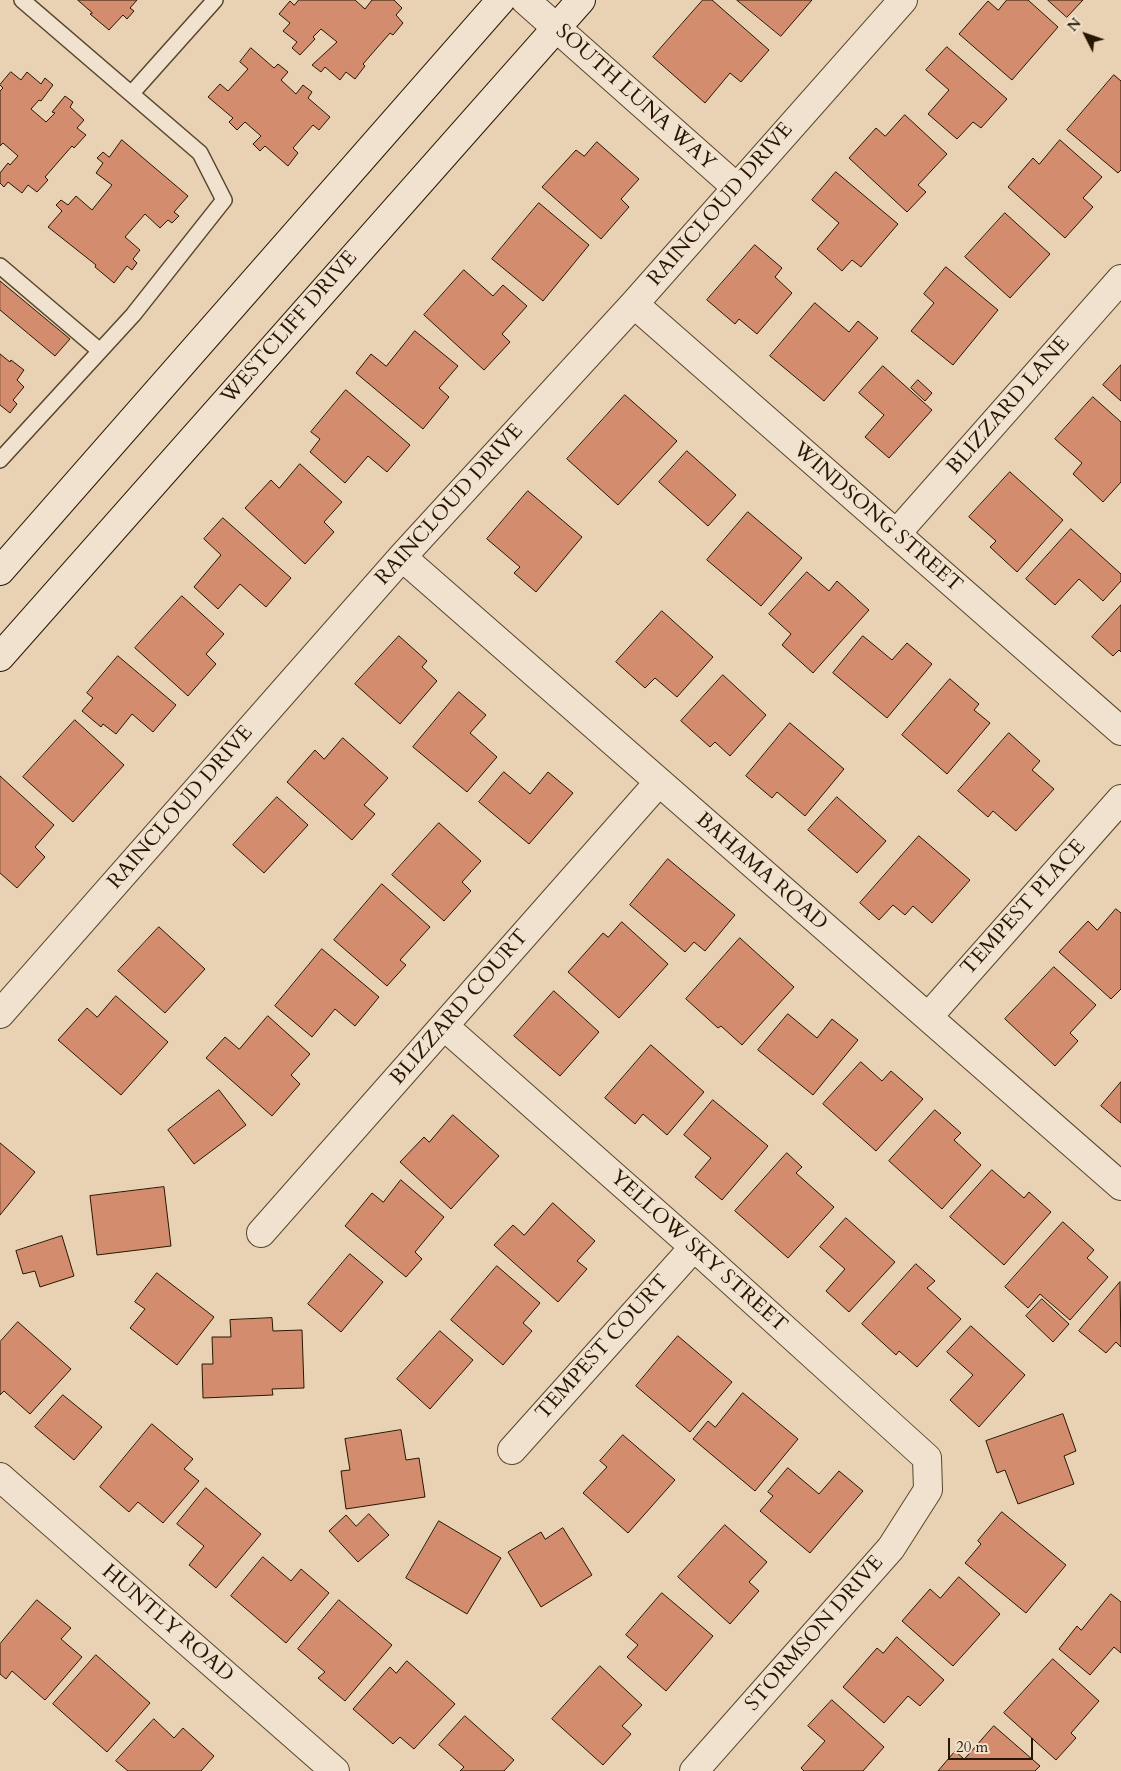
<!DOCTYPE html>
<style>
body{margin:0}
#map{position:relative;width:1121px;height:1771px;overflow:hidden;background:#e8d2b3;font-family:Cardo,serif}
canvas{display:block}
.north{position:absolute;left:1061px;top:10px;width:50px;height:50px;-webkit-text-stroke:4px #f0e2ce;paint-order:stroke;rotate:311deg;font-size:14px;font-weight:700;line-height:20px;text-align:center;color:#281700}
.north::after{content:'';display:block;margin:auto;width:18px;height:22px;background:#281700;clip-path:polygon(50% 0,100% 100%,50% 72%,0 100%)}
.scale{position:absolute;left:948px;top:1738px;width:85px;height:22px;box-sizing:border-box;border:2px solid #281700;border-top:0;padding-left:6px;font-size:15px;line-height:18px;white-space:nowrap;color:#281700;-webkit-text-stroke:4px #f0e2ce;paint-order:stroke}
</style>
<div id="map">
<canvas width="1121" height="1771"></canvas>
<div class="north">N</div>
<div class="scale">20 m</div>
</div>
<script>
const ctx = document.querySelector('canvas').getContext('2d');
ctx.lineJoin = 'round';
function fillPath(path, color) { ctx.fillStyle = color; ctx.fill(path, 'evenodd'); }
function strokePath(path, color, width, dash) { ctx.strokeStyle = color; ctx.lineWidth = width; ctx.lineCap = dash ? 'butt' : 'round'; ctx.setLineDash(dash || []); ctx.stroke(path); }
function write(font, color, halo, rows, align = 'center') {
  ctx.font = font + ' Cardo,serif'; ctx.lineWidth = 5; ctx.setLineDash([]); ctx.textBaseline = 'middle'; ctx.strokeStyle = halo; ctx.fillStyle = color; for (const [text, x, y, turn = 0] of rows) {
    ctx.save(); ctx.translate(x, y); ctx.rotate((+turn || 0) * Math.PI / 180); ctx.textAlign = isNaN(turn) ? turn : align; if (halo) ctx.strokeText(text, 0, 0); ctx.fillText(text, 0, 0); ctx.restore();
  }
}
const building = new Path2D(`
 M78,0h59l-7,8 4,3 -7,8 -4,-4 -14,15 -19,-16 2,-1z
 M299,0h56l10,9 7,-9h22l8,8 -6,7 7,8 -10,12 -3,-2 -27,31 2,2 -10,13 -9,-7 -6,8 -15,-13 -4,5 -9,-7 25,-23 -16,-13 -8,8 2,2 -15,16 -8,-7 5,-6 -14,-11 7,-8 -11,-9 11,-13 4,4z
 M703,0h9l57,50 -28,32 -11,-9 -25,30 -52,-46z
 M737,0h75l-31,36z
 M1007,0h21l30,27 -46,53 -53,-46 29,-33 10,9z
 M1048,0h35l-16,17z
 M947,47l60,52 -26,29 -8,-6 -16,17 -29,-25 21,-24 -23,-20z
 M251,48l23,20 4,-4 10,8 -7,8 15,14 7,-9 9,7 -4,6 22,19 -11,13 -6,-5 -20,23 5,5 -10,13 -23,-20 -5,5 -7,-7 8,-8 -16,-14 -8,8 -8,-8 4,-4 -25,-21 12,-13 8,7 20,-22 -8,-7z
 M11,72l10,8 6,-8 14,12 4,-6 8,7 -12,16 -2,-1 -8,9 15,13 9,-9 -3,-1 13,-16 8,6 -3,5 14,13 -7,8 9,7 -12,13 -2,-2 -27,31 3,3 -11,12 -9,-7 -6,8 -14,-11 -4,5 -4,-4v-10l8,-10 2,2 8,-9 -15,-13 -3,3v-55l3,-3 -3,-3z
 M1114,75l7,6v89l-3,3 -51,-43z
 M905,115l42,39 -29,31 8,7 -19,20 -58,-54 27,-30 9,8z
 M122,140l66,56 -14,16 5,4 -7,7 -4,-3 -8,8 -15,-14 -20,23 15,13 -7,9 4,4 -5,7 -5,-4 -13,17 -19,-16 1,-2 -48,-38 14,-16 -6,-6 5,-5 7,5 8,-9 16,14 20,-25 -16,-12 7,-10 -6,-5 6,-6 6,5z
 M1060,140l42,37 -19,21 10,9 -28,31 -57,-51 25,-29 6,6z
 M597,142l42,37 -18,20 8,8 -28,32 -59,-52 34,-37 8,6z
 M836,172l62,52 -37,43 -9,-7 -10,11 -25,-22 22,-26 -27,-23z
 M539,203l50,42 -46,56 -51,-42z
 M1005,213l45,41 -40,44 -45,-41z
 M755,245l27,23 -7,9 17,16 -35,41 -18,-15 -4,5 -28,-24z
 M946,267l52,43 -45,55 -42,-34 23,-28 -10,-9z
 M464,270l29,26 10,-11 24,21 -25,28 8,8 -26,28 -60,-55z
 M0,281l70,58 -15,17 -55,-46z
 M815,303l34,29 9,-11 20,17 -54,63 -54,-45z
 M415,331l43,35 -19,22 10,9 -26,32 -67,-56 15,-19 15,12z
 M0,354l10,8 1,-2 13,10 -7,10 7,7 -11,13 4,4 -7,9 -10,-8z
 M1121,365v36l-18,-16z
 M883,366l49,44 -43,48 -24,-21 19,-22 -25,-22z
 M918,380l14,13 -7,8 -14,-13z
 M346,390l64,55 -23,27 -19,-16 -23,27 -35,-31 10,-13 -9,-7z
 M625,395l52,46 -59,64 -51,-46z
 M1093,397l28,25v60l-18,20 -30,-28 9,-11 -27,-24z
 M687,451l49,44 -28,31 -49,-44z
 M300,464l42,38 -18,20 10,10 -29,32 -60,-56 26,-28 8,8z
 M1010,472l53,48 -46,52 -27,-25 6,-6 -27,-24z
 M528,491l54,46 -46,55 -22,-19 6,-6 -33,-28z
 M748,512l54,46 -41,48 -54,-46z
 M223,518l68,60 -25,29 -26,-23 -22,25 -24,-22 27,-32 -17,-16z
 M1071,529l50,45v7l-18,20 -24,-22 -24,26 -29,-26z
 M807,572l22,19 8,-10 32,29 -56,63 -31,-28 9,-11 -22,-20z
 M182,596l42,38 -18,20 10,10 -28,32 -53,-48z
 M1121,605v47l-2,-2 -6,6 -21,-19z
 M662,611l51,46 -36,40 -22,-19 -10,10 -29,-26z
 M399,636l28,25 -5,6 15,14 -37,43 -45,-40z
 M863,636l29,24 15,-17 25,21 -45,54 -54,-45z
 M118,656l58,49 -23,27 -21,-18 -16,20 -13,-10 -2,3 -19,-16 11,-13 -6,-5z
 M723,675l43,40 -36,41 -15,-14 -5,5 -29,-26z
 M950,679l29,25 -5,6 16,13 -43,51 -45,-39z
 M459,692l27,23 -16,18 27,24 -30,35 -54,-45z
 M75,720l49,45 -51,57 -50,-45z
 M790,723l54,46 -39,47 -28,-24 -5,6 -26,-22z
 M1009,733l31,28 -8,9 22,19 -38,42 -23,-20 -5,6 -30,-26z
 M343,738l45,40 -24,27 11,9 -23,26 -65,-58 28,-32 9,9z
 M504,772l26,22 18,-22 25,21 -44,51 -50,-42z
 M0,776l54,49 -19,22 10,10 -28,31 -17,-15z
 M277,797l31,28 -44,48 -31,-28z
 M837,797l49,44 -29,32 -49,-43z
 M439,823l42,38 -19,21 9,9 -27,30 -52,-46z
 M919,836l51,44 -38,43 -19,-17 -8,9 -12,-10 -14,15 -19,-17z
 M668,859l67,56 -30,36 -11,-9 -9,10 -55,-47z
 M382,884l48,43 -30,33 6,5 -19,21 -53,-46z
 M1116,909l5,4v76l-10,10 -52,-47 29,-31 9,9z
 M622,922l46,42 -49,54 -51,-46 35,-39 5,4z
 M159,927l46,42 -40,44 -47,-42z
 M740,938l54,49 -52,58 -21,-19 -3,2 -32,-29z
 M322,949l57,48 -24,29 -20,-17 -23,28 -37,-31z
 M1054,967l42,38 -26,28 8,8 -23,25 -50,-47z
 M554,991l45,41 -39,44 -46,-40z
 M116,996l52,46 -47,53 -63,-55 29,-32 10,9z
 M788,1014l29,24 15,-19 26,21 -45,55 -55,-45z
 M268,1016l42,38 -19,21 9,9 -28,32 -66,-58 19,-21 14,12z
 M651,1045l53,47 -37,43 -24,-21 -8,10 -30,-26z
 M861,1062l21,19 9,-10 32,28 -47,52 -53,-47z
 M1121,1082v41l-20,-17z
 M219,1090l27,35 -52,39 -26,-34z
 M713,1100l55,46 -46,54 -27,-23 16,-19 -27,-23z
 M935,1110l26,23 -7,7 27,25 -39,44 -53,-48z
 M453,1115l46,41 -48,53 -51,-47 24,-25 5,5z
 M0,1143l35,29 -35,43z
 M787,1153l15,14 -6,6 38,34 -46,51 -53,-47z
 M992,1170l32,28 5,-6 22,20 -47,53 -54,-48z
 M401,1180l43,37 -29,35 7,7 -16,18 -61,-51 27,-33 11,9z
 M164,1187l7,59 -74,9 -7,-59z
 M553,1203l42,38 -18,20 10,8 -29,33 -64,-57 19,-20 11,10z
 M846,1218l49,44 -46,50 -23,-21 19,-22 -25,-22z
 M1063,1222l31,28 -7,8 21,19 -38,43 -30,-26 -12,14 -23,-21z
 M62,1236l12,40 -34,11 -5,-16 -12,3 -7,-23z
 M350,1254l33,28 -42,50 -33,-28z
 M916,1264l19,17 -8,7 34,31 -44,48 -18,-16 -3,4 -34,-31z
 M497,1266l43,37 -17,20 9,8 -29,34 -52,-45z
 M157,1273l57,44 -37,48 -47,-37 15,-19 -10,-7z
 M1120,1282l1,65 -5,-5 -10,11 -27,-22z
 M1042,1299l27,25 -16,18 -27,-26z
 M272,1318l1,13 29,-1 2,58 -32,1 1,6 -70,3 -1,-34h11l-1,-27h19l-1,-17z
 M18,1322l53,47 -41,45 -26,-23 -4,4v-53z
 M971,1326l54,49 -46,52 -29,-27 23,-25 -26,-23z
 M440,1331l33,29 -43,49 -33,-30z
 M678,1336l54,46 -42,50 -54,-46z
 M743,1393l55,46 -43,52 -62,-52 15,-18 7,6z
 M63,1395l39,32 -28,33 -39,-33z
 M1063,1414l13,37 -12,5 10,28 -56,20 -13,-34 -8,3 -11,-32z
 M152,1424l41,35 -9,10 15,12 -36,42 -25,-21 -9,10 -29,-25z
 M401,1430l5,30 13,-2 6,39 -79,12 -5,-38 9,-1 -5,-31z
 M623,1435l52,45 -47,53 -45,-40 24,-26 -7,-6z
 M788,1468l31,26 20,-23 24,20 -53,62 -50,-42 13,-15 -5,-4z
 M206,1488l55,46 -45,54 -27,-23 15,-19 -27,-22z
 M1002,1512l64,53 -40,48 -61,-50 16,-19 -3,-3z
 M369,1514l20,21 -31,27 -29,-31 17,-16 10,11z
 M439,1521l62,37 -34,56 -61,-36z
 M725,1525l42,37 -18,20 10,9 -29,33 -52,-47z
 M563,1528l29,47 -51,32 -33,-55 33,-20 4,7z
 M263,1557l28,24 10,-12 28,24 -43,50 -55,-47z
 M959,1577l41,37 -47,52 -51,-45 28,-32 10,9z
 M662,1593l51,43 -47,55 -39,-34 11,-12 -12,-10z
 M1111,1594l10,8v51l-7,-6 -24,28 -31,-26 18,-23 4,4z
 M37,1600l34,28 -10,11 21,18 -37,43 -33,-29 -6,8 -6,-5v-30z
 M339,1600l53,45 -47,56 -27,-23 7,-6 -27,-23z
 M897,1637l47,43 -24,26 -12,-10 -24,27 -41,-36 34,-39 6,5z
 M96,1655l54,48 -43,49 -54,-48z
 M1053,1659l46,42 -28,32 5,5 -20,22 -52,-47z
 M407,1661l48,43 -41,45 -14,-12 -7,7 -40,-35 37,-42 6,6z
 M600,1666l42,39 -20,21 9,8 -28,31 -51,-46z
 M832,1700l52,47 -21,24h-59l-3,-3 24,-27 -17,-15z
 M465,1716l49,44 -10,11h-44l4,-4 -25,-22z
 M154,1719l20,19 9,-10 31,28 -13,15h-73l-12,-10z
 M994,1726l46,40 -5,5h-97l17,-20 9,8z`);
fillPath(building, '#d38c6d');
strokePath(building, '#281700', 1);
const lane = new Path2D(`
 M132,93l83,-93
 M0,266l100,85
 M0,460l133,-145 91,-115 -24,-47 -178,-153`);
const street = new Path2D(`
 M525,0l211,187
 M634,304l487,427
 M896,534l225,-255
 M402,557l719,629
 M0,1014l402,-457 232,-253 269,-304
 M928,1017l193,-218
 M444,1026l250,221 233,211 1,32 -37,58 -197,223
 M261,1233l398,-451
 M512,1450l182,-203
 M0,1477l335,294`);
const secondary = new Path2D(`
 M0,571l501,-571
 M0,657l581,-657`);
strokePath(lane, '#58462d', 18);
strokePath(street, '#58462d', 30);
strokePath(secondary, '#281700', 30);
strokePath(lane, '#f0e2ce', 15);
strokePath(street, '#f0e2ce', 28);
strokePath(secondary, '#f0e2ce', 28);
write('21px', '#281700', '#f0e2ce', [
 ["SOUTH LUNA WAY",635,98,42],
 ["RAINCLOUD DRIVE",721,205,-49],
 ["WESTCLIFF DRIVE",290,328,-49],
 ["BLIZZARD LANE",1009,406,-49],
 ["RAINCLOUD DRIVE",450,505,-48],
 ["WINDSONG STREET",877,518,41],
 ["RAINCLOUD DRIVE",181,808,-49],
 ["BAHAMA ROAD",761,872,41],
 ["TEMPEST PLACE",1024,908,-48],
 ["BLIZZARD COURT",460,1008,-49],
 ["YELLOW SKY STREET",698,1252,42],
 ["TEMPEST COURT",603,1348,-48],
 ["HUNTLY ROAD",167,1624,41],
 ["STORMSON DRIVE",815,1634,-49]
]);
</script>
